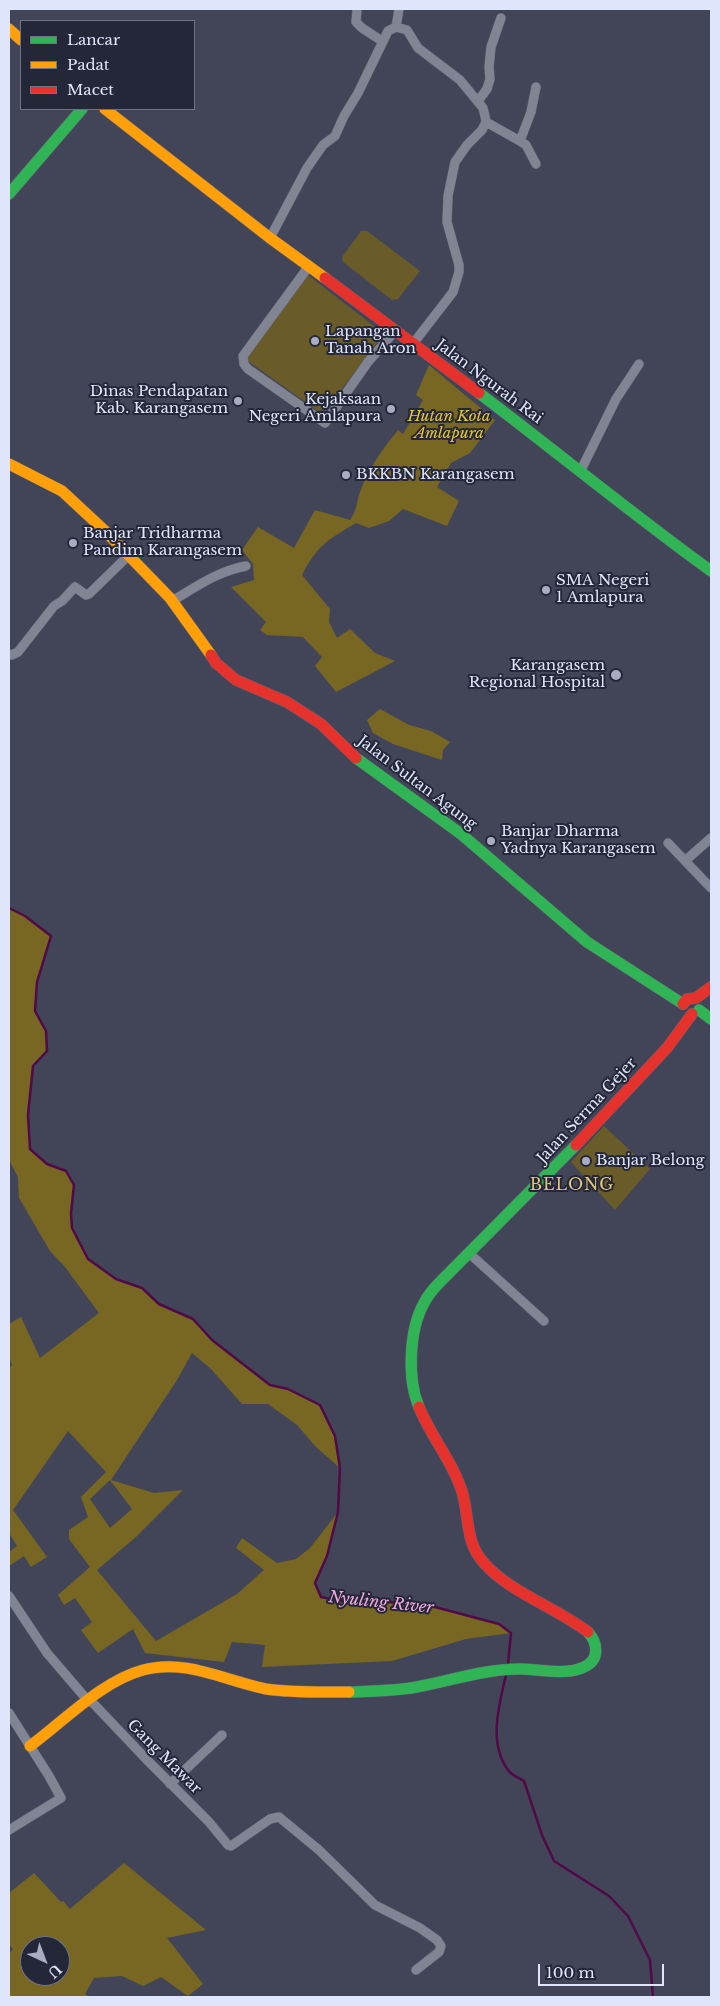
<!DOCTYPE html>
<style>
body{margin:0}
#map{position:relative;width:720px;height:2006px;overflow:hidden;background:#424558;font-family:"Libre Baskerville",serif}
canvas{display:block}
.frame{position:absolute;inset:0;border:10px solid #dfe5fb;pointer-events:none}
.legend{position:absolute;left:20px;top:20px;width:175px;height:90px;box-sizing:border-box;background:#242738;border:1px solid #6f7386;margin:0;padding:6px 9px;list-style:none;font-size:15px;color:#dfe5fb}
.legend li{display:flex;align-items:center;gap:10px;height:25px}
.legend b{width:25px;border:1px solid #6f7386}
.north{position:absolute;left:20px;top:1936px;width:50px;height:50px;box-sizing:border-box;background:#242738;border:1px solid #6f7386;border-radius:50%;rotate:137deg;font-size:14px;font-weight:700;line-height:20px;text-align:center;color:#dfe5fb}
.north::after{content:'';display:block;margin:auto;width:18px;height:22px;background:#a8adc2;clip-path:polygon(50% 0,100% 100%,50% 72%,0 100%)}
.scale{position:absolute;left:538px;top:1964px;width:126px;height:22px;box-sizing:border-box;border:2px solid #dfe5fb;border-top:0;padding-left:6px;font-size:15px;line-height:18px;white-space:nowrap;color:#dfe5fb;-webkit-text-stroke:4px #242738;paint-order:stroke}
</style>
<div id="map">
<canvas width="720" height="2006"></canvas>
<div class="frame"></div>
<ul class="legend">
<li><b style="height:6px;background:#30b455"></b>Lancar</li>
<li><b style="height:6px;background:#ff9f0a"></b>Padat</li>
<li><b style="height:6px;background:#e5322d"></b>Macet</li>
</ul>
<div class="north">U</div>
<div class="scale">100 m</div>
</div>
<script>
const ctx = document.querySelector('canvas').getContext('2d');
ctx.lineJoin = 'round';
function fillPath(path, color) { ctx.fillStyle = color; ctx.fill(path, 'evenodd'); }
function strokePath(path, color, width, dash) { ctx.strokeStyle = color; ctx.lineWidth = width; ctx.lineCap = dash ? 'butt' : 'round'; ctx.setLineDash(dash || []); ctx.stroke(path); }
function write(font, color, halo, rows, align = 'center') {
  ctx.font = font + ' "Libre Baskerville",serif'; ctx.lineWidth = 4; ctx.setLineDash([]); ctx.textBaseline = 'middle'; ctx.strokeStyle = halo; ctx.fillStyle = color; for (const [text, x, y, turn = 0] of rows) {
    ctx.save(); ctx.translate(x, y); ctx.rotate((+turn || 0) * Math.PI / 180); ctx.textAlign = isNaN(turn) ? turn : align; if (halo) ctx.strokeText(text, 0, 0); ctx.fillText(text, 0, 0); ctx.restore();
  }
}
fillPath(new Path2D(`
 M361,231h6l53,40 -22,28 -6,1 -49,-38 -1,-5z
 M304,272l80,62 -57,74 -9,3 -70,-50 -2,-12z
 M604,1126l46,43 -35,41 -44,-48z`), '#6a5c28');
fillPath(new Path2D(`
 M429,365l66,55 -25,33 -19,10 -14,24 22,14 -12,25 -44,-17 -14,12 -20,7 -13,-5c-28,17 -38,21 -54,52l28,34 -1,13 8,16 13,-9 25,24 20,8 -59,31 -21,-26 7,-9 -19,-20 -36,-2 -7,-5 6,-8 -35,-35 23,-7 -1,-16 -11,-14 16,-23 36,21 21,-38 35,10c7,-10 6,-15 9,-25 8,-25 23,-45 39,-65l5,4 20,-34 -7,-5z
 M380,709l29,16 22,6 19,11 -7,8 -1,10 -49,-16 -20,-11 -6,-13z
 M9,908l16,8 26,20 -14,46 -2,29 11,20 1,20 -14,15 -5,49 2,34 17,15 19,7 8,14 -3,28 1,15 16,31 28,20 26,9 17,16 34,15 19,21 58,45 18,4 32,16 15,31 5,32 -24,-21 -19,-22 -29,-21h-26l-31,-35 -19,-16 -15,27 -66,100 43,13 29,-3 -47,47 -39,33 59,71 81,-47 27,-24 -28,-22 6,-10 35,25 19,-4 14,-11 28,-36 -11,44 -12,27 6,13 25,6 33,-1 56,6 64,17 12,9 -45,6 -74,22 -130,6 3,-22 -33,-3 -8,20 -79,-9 -12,-24 -35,24 -17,-23 11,-8 -17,-24 -11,7 -6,-10 32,-28 -21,-28v-9l19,-13 -7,-20 25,-25 -38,-41 -55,79 34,47 -16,10 -7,-11 -15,10v-14l8,-6 -8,-13v-165l3,-3 -3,-8v-33l12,-7 19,41 59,-45 -34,-46 -15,-16 -31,-53 -1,-21 -9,-17 1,-59zM110,1480l22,29 -22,19 -20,-29z
 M124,1863l82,67 -39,8 36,46 -15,12 -27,-19 -18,9 -21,-10 -28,2 -9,16 4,3h-80v-43l4,-5 -4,-4v-52l25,-20 27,29 2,-1 7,8zM30,1946h30v30h-30z`), '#776723');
strokePath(new Path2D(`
 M9,908l16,8 26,20 -14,46 -2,29 11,20 1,20 -14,15 -5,49 2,34 17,15 19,7 8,14 -3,28 1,15 16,31 28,20 26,9 17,16 34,15 19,21 58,45 18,4 32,16 15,31 5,32 -2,44 -11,44 -12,27 6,14 25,5 33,-1 56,6 64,17 12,9 -3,31
 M506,1675c-7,30 -18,68 2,95 3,5 11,8 16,11l18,54 12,26 55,35 19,20 22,44 3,37`), '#510949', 2.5);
const street = new Path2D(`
 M357,9l-1,13 6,6 20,13
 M396,27l11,3 11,18 42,32 23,28 2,8 1,6 -4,8 -15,15 -12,17 -7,34 -1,26 12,43v7l-6,20 -41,53
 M478,101l9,-12 3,-10 -1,-12 2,-20 10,-29
 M486,122l34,19 6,4 10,19
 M520,141l11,-29 5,-25
 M270,238l37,-70 16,-23 12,-9 9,-20 14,-23 30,-62 8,-4 3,-18
 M309,266l-66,90 1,8 4,5 77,54 43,-61 27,-31
 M581,470l35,-71 23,-35
 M172,601c24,-14 46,-30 74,-35
 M9,654l3,1 6,-3 36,-46 8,-5 13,-14 11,8 3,-1 40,-39
 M668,843l43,45
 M686,860l25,-22
 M470,1254l74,67
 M9,1596l38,57 42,49
 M91,1701l57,60 61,61 19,23 3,1 39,-27 9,-2 40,33 56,55 45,23 17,12 4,6 -2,6 -23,18
 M9,1713l40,63 12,22 -52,32
 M170,1784l52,-49`);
const fast = new Path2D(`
 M9,194l73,-85
 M479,393c78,59 153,121 232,178
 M356,758l105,76 126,108 96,62
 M699,1010l12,9
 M419,1407c-12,-28 -10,-77 5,-104 4,-8 10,-15 17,-22l135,-136
 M349,1692c21,-1 42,-1 62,-4 36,-6 71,-19 109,-19 20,0 46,7 64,-2 16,-7 14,-24 4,-35`);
const slow = new Path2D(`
 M9,29l12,11
 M105,109l165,129 55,40
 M9,464l53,27 43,40 65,67 41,57
 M30,1746c34,-25 72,-65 113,-76 43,-12 82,11 123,19 27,4 56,3 83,3`);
const jam = new Path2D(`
 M325,278l154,115
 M211,655l5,8 20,17 51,22 34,22 35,34
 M683,1004l4,-5 9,-1 15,-11
 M576,1145l91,-97 25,-34
 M419,1407c12,30 35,56 44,88 6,24 3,49 21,68 25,29 73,45 104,69`);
strokePath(street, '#5f6273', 10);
strokePath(fast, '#5f6273', 12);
strokePath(slow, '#5f6273', 12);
strokePath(jam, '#5f6273', 12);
strokePath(street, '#818493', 9);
strokePath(fast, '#30b455', 11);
strokePath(slow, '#ff9f0a', 11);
strokePath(jam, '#e5322d', 11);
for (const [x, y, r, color] of [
 [315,341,5,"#a8adc2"],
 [238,401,5,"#a8adc2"],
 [391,409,5,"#a8adc2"],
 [346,475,5,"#a8adc2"],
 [73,543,5,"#a8adc2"],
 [546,590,5,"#a8adc2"],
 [616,675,6,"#a8adc2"],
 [491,841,5,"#a8adc2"],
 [586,1161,5,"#a8adc2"]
]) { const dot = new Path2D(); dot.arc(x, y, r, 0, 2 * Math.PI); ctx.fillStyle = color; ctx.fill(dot); strokePath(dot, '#242738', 2); }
write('15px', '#dfe5fb', '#242738', [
 ["Lapangan",325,332],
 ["Tanah Aron",325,349],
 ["Dinas Pendapatan",228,392,"right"],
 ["Kab. Karangasem",228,409,"right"],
 ["Kejaksaan",381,400,"right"],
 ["Negeri Amlapura",381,417,"right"],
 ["BKKBN Karangasem",356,475],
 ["Banjar Tridharma",83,534],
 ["Pandim Karangasem",83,551],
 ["SMA Negeri",556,581],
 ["1 Amlapura",556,598],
 ["Karangasem",605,666,"right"],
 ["Regional Hospital",605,683,"right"],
 ["Banjar Dharma",501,832],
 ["Yadnya Karangasem",501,849],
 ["Banjar Belong",596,1161]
], 'left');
write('15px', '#dfe5fb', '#242738', [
 ["Jalan Ngurah Rai",489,382,37],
 ["Jalan Sultan Agung",417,783,37],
 ["Jalan Serma Gejer",587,1111,-47],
 ["Gang Mawar",164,1757,45]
]);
write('italic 15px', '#e8c636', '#242738', [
 ["Hutan Kota",449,417],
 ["Amlapura",449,434]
]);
ctx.letterSpacing = '1px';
write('16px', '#ddc87b', '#242738', [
 ["BELONG",572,1185]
]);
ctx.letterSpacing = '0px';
write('italic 16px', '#f4a7e3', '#242738', [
 ["Nyuling River",381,1603,6]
]);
</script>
